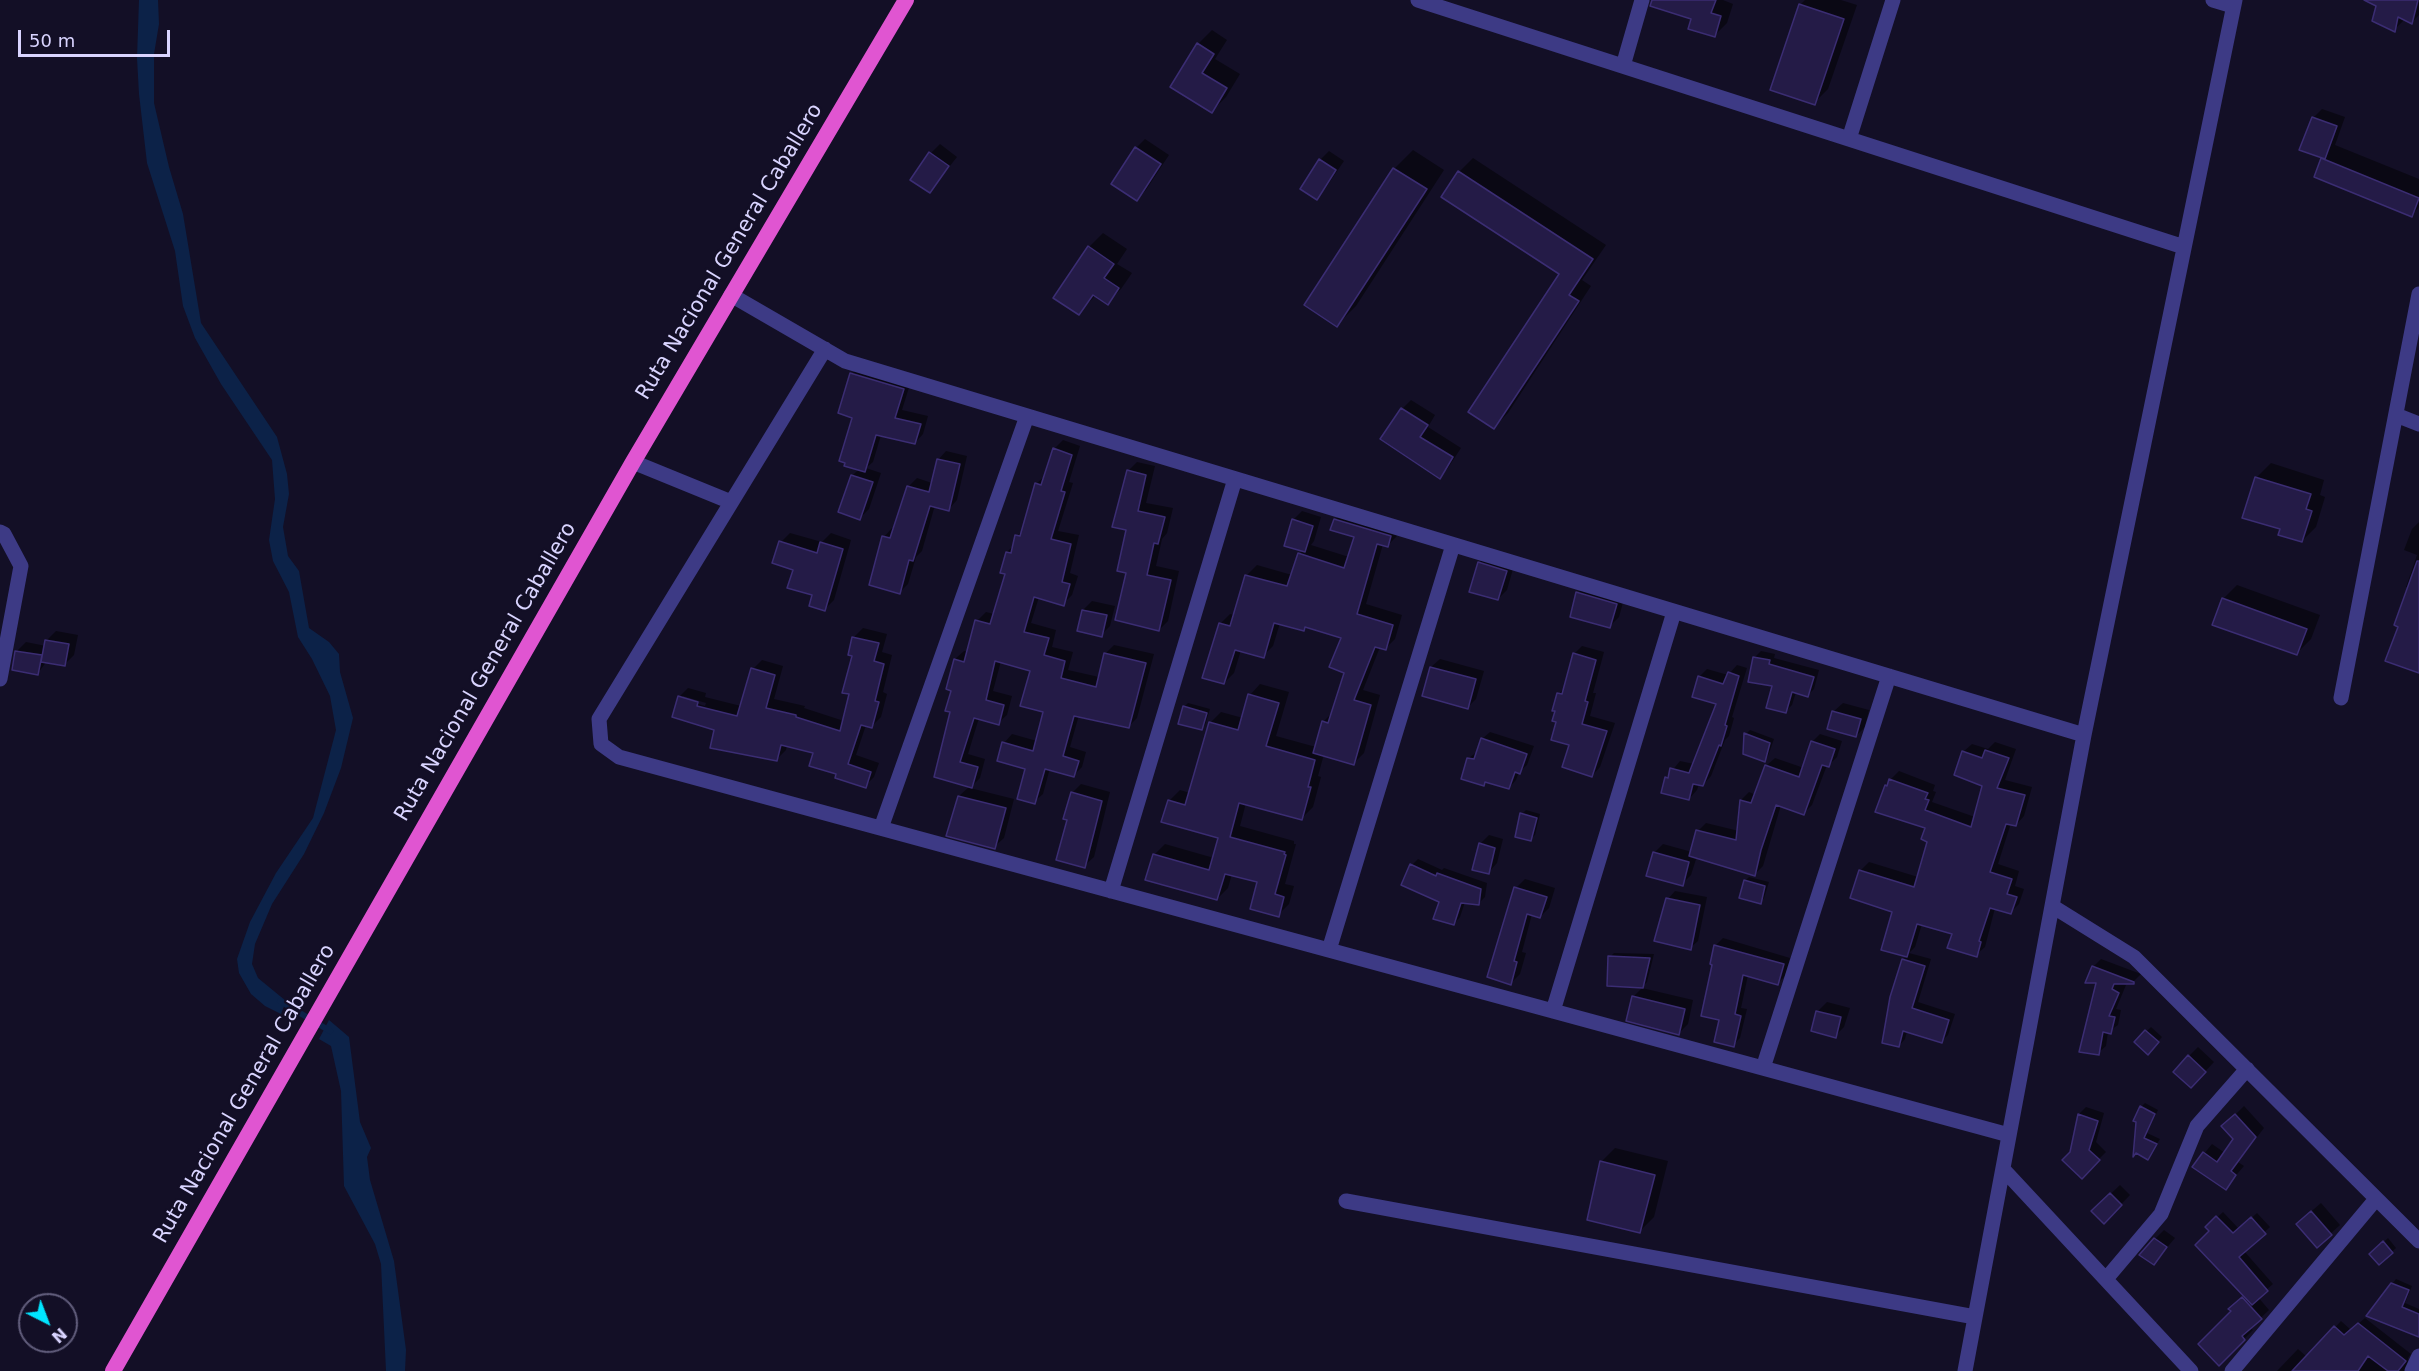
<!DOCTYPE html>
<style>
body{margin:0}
#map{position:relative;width:2419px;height:1371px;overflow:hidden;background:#130f26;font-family:"DejaVu Sans",sans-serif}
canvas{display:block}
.north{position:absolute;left:18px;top:1293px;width:60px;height:60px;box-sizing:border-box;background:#130f26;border:2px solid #625e7d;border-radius:50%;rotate:138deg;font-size:16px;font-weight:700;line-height:24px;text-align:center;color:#d9d4ff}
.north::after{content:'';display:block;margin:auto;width:21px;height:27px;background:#00e5ff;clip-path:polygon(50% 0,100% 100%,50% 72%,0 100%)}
.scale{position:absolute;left:18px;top:30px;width:152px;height:27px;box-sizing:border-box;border:3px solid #d9d4ff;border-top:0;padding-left:8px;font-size:18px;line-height:21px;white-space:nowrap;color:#d9d4ff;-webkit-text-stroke:4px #130f26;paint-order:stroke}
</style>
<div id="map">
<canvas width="2419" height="1371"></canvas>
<div class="north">N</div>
<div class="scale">50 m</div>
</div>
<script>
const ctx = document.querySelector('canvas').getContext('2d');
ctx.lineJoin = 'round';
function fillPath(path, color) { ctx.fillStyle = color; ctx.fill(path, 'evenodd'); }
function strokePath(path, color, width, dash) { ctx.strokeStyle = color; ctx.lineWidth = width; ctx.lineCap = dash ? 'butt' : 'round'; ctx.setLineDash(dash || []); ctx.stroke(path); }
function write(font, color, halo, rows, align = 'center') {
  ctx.font = font + ' "DejaVu Sans",sans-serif'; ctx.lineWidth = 4.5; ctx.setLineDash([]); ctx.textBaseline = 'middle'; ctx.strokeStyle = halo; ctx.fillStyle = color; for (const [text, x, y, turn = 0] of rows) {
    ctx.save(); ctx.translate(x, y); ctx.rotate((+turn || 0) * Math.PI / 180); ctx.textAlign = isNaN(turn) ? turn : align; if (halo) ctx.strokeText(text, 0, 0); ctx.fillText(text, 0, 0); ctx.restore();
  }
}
fillPath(new Path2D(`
 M139,0h19l1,24 -5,30v49l15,64 14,47 18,109 76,114 10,37 2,20 -6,33 5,29 11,15 10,57 20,14 10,12 1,18 13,46 -12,50 -17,45 -20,41 -32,50 -17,40 -3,20 6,14 28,23 -5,13 -16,-8 -14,-12 -12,-21 -2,-14 13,-37 26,-49 37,-55 23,-88 -6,-34 -18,-37 -14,-22 -9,-45 -16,-31 -4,-21 6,-41 -3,-39 -51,-76 -26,-46 -12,-32 -8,-55 -28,-88 -8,-69 -2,-36z
 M329,1020l20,17 11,85 11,26 -4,9 3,23 24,81 12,89 -1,21h-19l-5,-107 -6,-20 -31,-58 -3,-95 -10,-45 -12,-7z`), '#0c2248');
fillPath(new Path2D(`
 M1659,0h64l10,4 -6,19 -13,13 -21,-18z
 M1805,0h36l16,5 -29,84 -14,14 -14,-98z
 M2379,0h40v15l-7,7 -7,-3 -11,11z
 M1212,30l15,10 -12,19 25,15 -14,23 -14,14 -40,-24 26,-43z
 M2322,109l23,8 -10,28 84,34v28l-7,8 -89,-56 1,-1 -11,-40z
 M1145,139l24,16 -23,35 -9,9 -1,-51z
 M940,144l17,13 -27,34 1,-38z
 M1413,150l31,20 -88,136 -19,19 -31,-20 88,-136z
 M1329,151l15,10 -19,28 -9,9 4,-38z
 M1473,158l133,87 -24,35 9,6 -83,127 -14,14 67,-153 -102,-102z
 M1103,233l24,16 -10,15 15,9 -11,16 -14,14 -11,-8 -17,18 10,-66z
 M860,365l51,16 -9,29 26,6 -5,18 -8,9 -34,-8 -8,27 -7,6 15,5 -12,36 -9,9 -8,-42 7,-7 -7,-95z
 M1411,400l24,15 -7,12 33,21 -13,20 -9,9 -57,-38 20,-30z
 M1063,440l17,6 -11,36 4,1 -15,48 21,4 -9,38 8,3 -6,19 -9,9 -24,-7 -8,26 25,7 -4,17 21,5 -5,18 31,7 6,-23 9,-9 40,9 -17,64 -9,9 -49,-12 -9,32 16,5 -4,15 -8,8 -24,-7 -7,26 -9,8 -7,-34 -23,-25 8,-9 25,7 8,-30 -13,-41 -31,-9 -8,30 19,5 -5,19 -9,8 -19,-5 -11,36 17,5 -5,19 -10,10 44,11 -10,39 -10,9 -35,-51 11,-10 -34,-10 16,-65 3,-52 9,-8 4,1 9,-31 9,-9 8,2 13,-41v-21l8,-8 2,-8 6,-6 13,-46 10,-9 8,-26z
 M946,451l21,5 -10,44 -8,9 -14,-4 -13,46 -6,6 -8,27 -8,8 -16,-55 8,-9 3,1 13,-42 9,-9 15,5 6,-23z
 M1137,462l18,4 -9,37 27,5 -6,25 -5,6 -6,27 23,5 -11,50 -9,9 -31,-58v-101z
 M2271,463l53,17 -4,15 5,2 -9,30 -14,14 -20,-13 -38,-11 13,-40z
 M1346,510l52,25 -10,10 -5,-1 -17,60 36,11 -7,24 -10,10 -5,-2 -17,43 17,5 -16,58 -10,10 -30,-9 -6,22 3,1 -8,30 -11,11 -56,-15 -6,23 54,15v3h2l-11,40 9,2 -5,18 -11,11 -19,-34 -27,-7 -4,14 -11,11 -63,-44 11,-11 49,14 5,-21 -50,-36 11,-11 10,3 20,-70 11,-11 22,6 7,-23 10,-11 29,8 -13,44 40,11 7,-25 10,-10 13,-40 -3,-35 -36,-11 -4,4 -23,-7 -7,23 -10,10 -22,-6 -7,23 -10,10 -4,-59 10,-10 5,1 12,-40 10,-10 35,10 7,-21 5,-4 -11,-30 9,-9 19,6 -7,24 -3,4 38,12 7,-21 -21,-16z
 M2419,522v149l-19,-45 9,-38 -3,-1 11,-32 -13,-5 8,-21z
 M790,533l32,9 9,-9 20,7 -17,60 -9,9 -30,-40 -14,-27z
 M1488,554l27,8 -8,28 -9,9 -19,-36z
 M1587,584l38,11 -6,22 -9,9 -32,-33z
 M2237,585l83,30 -9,24 -14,14 -74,-54z
 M1092,601l23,5 -5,20 -9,9 -18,-25z
 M863,628l24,6 -5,18 10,3 -9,37 4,2 -6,23 -9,9 -6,-1 -10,30 23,8 -5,14 -9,9 -27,-13 -24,-21 -27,-7 -1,5 -9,9 -61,-30 -37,-32 9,-9 18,5 -1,4 36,9 12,-37 9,-9 21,6 -9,33 31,7 -1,2 40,13 7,-28 3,-38 -4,-1 4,-17zM683,696l23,7 -1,3 -22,-7z
 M56,631l22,4 -4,20 -9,9 -18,-3 -9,12 -21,-22 9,-9 20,4 1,-6z
 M1582,646l22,6 -11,41h3l-6,23 25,7 -15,44 -8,9 -34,-55 1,-27 6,-7 9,-33z
 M1761,651l14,3 -1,4 45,12 -5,19 -6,6 -12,-3 -4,13 -6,6 -12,-26 -20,-27z
 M1440,659l44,12 -8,28 -8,8 -37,-40z
 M1737,665l10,3 -15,49 2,1 -5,18 -4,4 -14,36 -8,9 -4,-1 -2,6 -8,9 -23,-21 14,-17 14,3 24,-61 -19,-26 8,-8 21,6z
 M1188,703l22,6 -5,16 -4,4 -17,-22z
 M1843,703l26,7 -4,17 -9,9 -23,-24z
 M1750,730l24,9 -6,17 -4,4 -20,-7 2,-19z
 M1490,732l44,14 -7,19 -8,7 -3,8 -7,8 -22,-7 -3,3 -15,-26 9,-7 4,-12z
 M1820,734l22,7 -5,16 -8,8h-2l-15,40 -8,8 -23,-8 -18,61 -8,8 -58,-18 -6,19 -9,9 -28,-31 9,-9 29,8 6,-21 8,-8 33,8 2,-31 8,-8 7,3 10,-29 9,-8 29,10 8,-26z
 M1995,742l21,7 -11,31 27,7 -8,29 -8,9 -5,-2 -13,41 21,7 -4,15 9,3 -5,15 -8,8 -16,-4 -10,39 -9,8 -22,-22 -32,-9 -7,23 -6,6 22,6 -13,43 37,12 -7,21 -6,6 -35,-10 -2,8 -6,7 4,-86 4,-4 -13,-45 -34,-40 9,-9 49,15 11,-36 -2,-14 -37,-47 9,-9 36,14 -2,6 3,1 -4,10 43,15 9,-32 -21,-33 9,-8 16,5z
 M1081,784l29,8 -16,65 -10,9 -12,-73z
 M1526,810l14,4 -5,21 -5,4 -8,-25z
 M1489,835l14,4 -6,24 -9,10 -8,-29z
 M1418,859l24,11 2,-2 43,15 -2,14 -6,6 -14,-1 -5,15 -6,7 -13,-23 -29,-36z
 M1749,877l20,5 -5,16 -4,4 -15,-21z
 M1525,879l30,9 -6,20 -9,9 -8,-3 -10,38 4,1 -6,21 -9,9 5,-95z
 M1675,891l32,6 -9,44 -8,7 -22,-49z
 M1723,938l67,20 -5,18 -7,7 -30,-8 -7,33 6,1 -7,29 -7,7 -19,-81 -2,-1 4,-18z
 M1614,953l40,1 -7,28 -4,4 -33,-29z
 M2101,959l40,15 -8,8h-13l6,3 -10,24 5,1 -3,15 -10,7 -2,14 -8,7 -1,-71 -4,-15z
 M1642,988l51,12 -5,24 -9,9 -46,-36z
 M1827,1002l23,6 -6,19 -9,9 -22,-6 5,-19z
 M2151,1027l11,10 -14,16 -12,-11z
 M2198,1047l16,15 -14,15 -11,-21z
 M2145,1103l13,7 -11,23 13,6 -12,19 -12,-6 5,-45z
 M2244,1106l20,22 -26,34 6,4 -19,22 -31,-22 18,-22 13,9 10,-14 -3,-21z
 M2086,1107l18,6 -8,29 10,10 -25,25 -10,-24 8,-39z
 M1615,1148l53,13 -14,56 -14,14 -39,-69z
 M2120,1185l10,10 -26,27 -11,-11z
 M2321,1203l19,22 -23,21 -10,-31z
 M2223,1212l16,17 18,-16 13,14 -26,24 29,33 -15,13 11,13 -19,18 3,2 -34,34 14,-53 6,-11 6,-5 -38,-68z
 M2164,1230l11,8 -21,25 1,-24z
 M2388,1238l8,10 -16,15 -9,-9z
 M2396,1279l16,7 -7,17 14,6v22l-51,-15z
 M2365,1318l46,36 -3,4 1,13h-132l21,-22 9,8 34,-36 10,9z`), '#0007');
strokePath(new Path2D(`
 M280,1001l50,30`), '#0c2248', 6);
const building = new Path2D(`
 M1652,0h64l-5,13 10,3 -6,21 -27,-8 3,-10 -41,-13z
 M2364,0h54l-6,24 -14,-7 -3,15 -23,-11 4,-15z
 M1799,4l45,15 -29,86 -45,-15z
 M1197,43l17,11 -12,19 25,15 -15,25 -42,-26z
 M2312,117l25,9 -12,33 -26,-9z
 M1135,147l26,17 -24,37 -26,-17z
 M929,152l20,14 -19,27 -20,-13z
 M2321,158l98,40 -7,19 -98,-40z
 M1319,159l17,11 -19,30 -17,-11z
 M1393,168l34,21 -90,138 -33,-22z
 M1458,171l135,88 -24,36 10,6 -85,128 -26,-17 91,-138 -118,-77z
 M1088,246l26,18 -10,14 15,10 -11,17 -15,-10 -14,20 -26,-17z
 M850,373l54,16 -9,29 26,6 -6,20 -39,-9 -11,37 -21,-6 1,-3 -6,-2 13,-43 -14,-5z
 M1401,408l27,17 -8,12 33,20 -13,22 -60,-40z
 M1053,448l19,7 -11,36 4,1 -14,47 20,5 -9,38 8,2 -6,22 -30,-9 -10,35 25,6 -5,17 21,6 -4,17 35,9 8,-34 42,10 -17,65 -55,-12 -11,40 16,5 -5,16 -29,-8 -10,35 -18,-5 8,-30 -28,-8 5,-19 31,9 10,-39 -23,-6 10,-35 -35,-10 -9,39 18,5 -5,20 -25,-7 -14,44 18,5 -6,21 -38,-11 16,-65 -5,-1 6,-20 -5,-2 8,-30 10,3 11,-42 15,4 15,-50 -5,-1 6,-21 5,1 4,-18 5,1 15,-53 6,2z
 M937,459l23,5 -11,47 -19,-5 -17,55 -4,-1 -9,34 -31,-9 13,-49 8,2 17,-52 22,6z
 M1127,470l19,5 -8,36 27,6 -7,27 -4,-1 -7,32 24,5 -12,51 -44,-11 11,-47 -9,-2 9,-41 -14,-3z
 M851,475l22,7 -13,38 -22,-8z
 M2255,477l56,17 -5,15 6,2 -10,31 -24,-7 2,-6 -38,-11z
 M1292,519l21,7 -8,26 -21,-6z
 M1334,519l57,17 -3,11 -11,-3 -20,70 36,11 -7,25 -11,-3 -21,53 17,5 -17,60 -41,-12 9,-32 6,2 16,-50 -15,-6 12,-29 -36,-11 -1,4 -30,-8 -10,35 -29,-8 -11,34 -22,-6 17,-55 11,3 15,-51 42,11 11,-33 46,15 10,-31 -24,-7z
 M779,541l38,12 3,-11 23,7 -18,62 -16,-5 3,-11 -25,-7 6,-18 -21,-7z
 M2417,561h2v112l-34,-12 13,-34 -4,-2z
 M1478,562l29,9 -9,29 -29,-8z
 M1576,592l41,12 -7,24 -40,-11z
 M2222,598l85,31 -10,26 -85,-30z
 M1082,610l25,5 -5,22 -25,-6z
 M852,637l27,6 -5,18 10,3 -9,37 4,1 -7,26 -11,-3 -13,39 23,8 -5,16 -31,-10 1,-4 -27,-8 4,-13 -32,-8 -4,16 -67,-13 4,-18 -42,-13 6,-21 20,6 -1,4 40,10 14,-48 24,7 -9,33 30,7v2l44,14 9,-37 -7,-1 10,-37 -4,-1z
 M45,640l24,4 -4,22 -24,-4z
 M15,651l27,4 -4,20 -26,-5z
 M1573,653l23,7 -11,41 3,1 -6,22 25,7 -15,46 -30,-10 7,-22 -18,-5 5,-18 -4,-1 3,-10h-3l5,-18 5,1z
 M1753,657l17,3 -1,4 45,13 -6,20 -16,-5 -6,21 -20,-5 6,-22 -24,-4z
 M1430,667l46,12 -8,30 -46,-13z
 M1728,672l11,4 -14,49 2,1 -6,20 -2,-1 -16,41 -10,-2 -4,16 -28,-7 4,-16 3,1 2,-10 19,5 27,-69 -24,-7 6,-21 25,8z
 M1248,694l31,9 -13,43 49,14 -7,27h3l-9,33 -63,-17 -9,34 55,15 -1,2 2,1 -11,39 9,3 -5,20 -29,-8 7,-27 -32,-8 -8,26 -72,-20 8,-26 56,16 9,-32 -57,-16 7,-22 17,5 24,-83 29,8z
 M1183,706l24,7 -5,17 -24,-6z
 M1832,711l29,8 -5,18 -29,-8z
 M1744,733l26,10 -5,19 -22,-8z
 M1481,738l46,16 -7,20 -5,-2 -6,17 -24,-7 -1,4 -23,-7 6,-21 7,1z
 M1811,741l24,8 -6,18 -7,-2 -18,50 -28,-10 -15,45 -6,26 -66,-20 7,-26 40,10 4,-40 11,3 14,-38 34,12z
 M1985,750l24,8 -12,30 28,7 -9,31 -10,-2 -16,48 22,7 -5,15 10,3 -6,17 -21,-6 -11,33 2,1 -4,15 -30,-9 5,-14 -35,-10 -10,33 -26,-7 11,-38 -42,-14 9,-28 55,17 13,-45 -6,-3 4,-11 -50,-16 10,-27 2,1 2,-7 39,14 -3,6 4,1 -4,10 46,17 11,-41 -28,-11 8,-24 20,7z
 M1071,792l31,9 -17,67 -29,-8 11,-40 -4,-1z
 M958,796l48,12 -11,41 -49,-13z
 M1520,813l17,5 -6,23 -16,-4z
 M1479,843l16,5 -6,26 -17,-4z
 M1653,852l36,10 -6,24 -37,-10z
 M1410,864l26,12 1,-3 44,16 -2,16 -18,-2 -7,22 -21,-6 6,-17 -38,-17z
 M1744,880l21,6 -4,18 -22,-6z
 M1514,887l33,10 -7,21 -13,-4 -13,47 3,1 -6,23 -24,-8z
 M1666,898l34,7 -9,45 -37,-9z
 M1714,945l70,19 -6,21 -35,-10 -8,39 6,2 -7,31 -20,-5 5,-22 -18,-4 11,-51 -2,-1z
 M1608,956l42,2 -7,30 -36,-2z
 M1902,959l23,7 -13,42 37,12 -7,23 -39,-12 -4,16 -17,-4 8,-46z
 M2092,966l42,16v2h-20l-2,5 7,4 -10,23 6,1 -4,17 -8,-2 -4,23 -20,-3 17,-69h-11z
 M1632,996l53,13 -6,26 -53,-14z
 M1816,1011l25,6 -5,21 -25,-7z
 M2145,1030l14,12 -11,13 -14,-13z
 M2188,1055l18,17 -15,16 -18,-16z
 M2140,1106l15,8 -11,24 13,6 -9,16 -12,-7 -3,4 3,-35 -3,-1z
 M2078,1114l20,7 -9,29 11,10 -18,19 -20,-19 8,-8z
 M2235,1114l21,23 -25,34 5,4 -10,15 -34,-23 11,-15 14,10 16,-23 -12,-13z
 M1600,1161l55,14 -15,58 -53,-13z
 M2110,1193l12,12 -18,19 -13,-13z
 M2311,1211l21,24 -15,13 -21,-24z
 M2216,1216l17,17 18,-16 15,17 -27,23 29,34 -16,14 -57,-60 14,-14 -4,-4z
 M2154,1238l13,9 -13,18 -15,-10z
 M2383,1241l10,12 -14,12 -10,-11z
 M2391,1283l18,7 -7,17 17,7v23l-53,-21z
 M2242,1297l20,22 -20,17 3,4 -26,26 -21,-22 33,-33 -3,-2z
 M2358,1323l48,38 -8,10h-10l-20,-15 -10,15h-66l42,-45 10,9z`);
fillPath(building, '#241b47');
strokePath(building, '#3b2d73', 1.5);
strokePath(new Path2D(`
 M1418,0l766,247
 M2213,0l20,6
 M1623,66l19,-66
 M1849,139l44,-139
 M731,295l114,66 1239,374
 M825,349l-226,370 2,25 18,13 1390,378
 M2396,415l23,9
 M633,462l98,40
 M0,532l4,2 17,32 -21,113
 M2341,698l78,-404
 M881,828l146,-412
 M1111,891l124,-412
 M2052,906l82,51 285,284
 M1329,950l124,-405
 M1553,1011l121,-399
 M1763,1068l126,-392
 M2003,1169l188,202
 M1346,1201l629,116
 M2106,1279l55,-65 36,-88 50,-57
 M1965,1371l119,-636 151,-735
 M2232,1371l144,-172
 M2412,1371l7,-15`), '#3d3a85', 15);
strokePath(new Path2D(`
 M113,1371l520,-909 273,-462`), '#e055d1', 16);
write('21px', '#d9d4ff', '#130f26', [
 ["Ruta Nacional General Caballero",730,252,-59],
 ["Ruta Nacional General Caballero",486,672,-60],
 ["Ruta Nacional General Caballero",245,1094,-60]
]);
</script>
